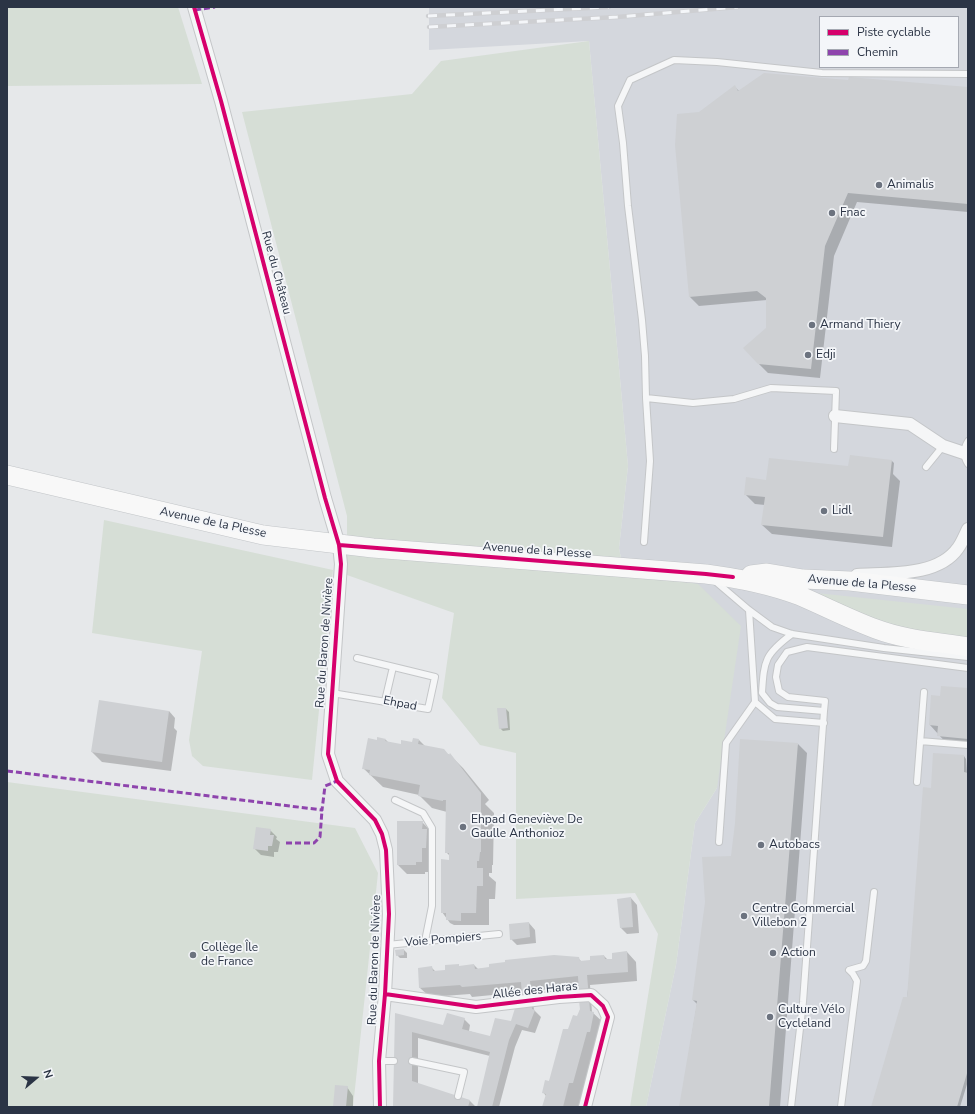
<!DOCTYPE html>
<meta charset="utf-8">
<style>
body{margin:0}
#map{position:relative;width:975px;height:1114px;overflow:hidden;background:#e6e8ea;font-family:"Nunito Sans",sans-serif}
canvas{display:block}
.frame{position:absolute;inset:0;border:8px solid #2b3445;pointer-events:none}
.legend{position:absolute;left:819px;top:16px;width:140px;height:52px;box-sizing:border-box;background:#f4f6f9;border:1px solid #a4a8b1;margin:0;padding:5px 7px;list-style:none;font-size:12px;color:#2b3445}
.legend li{display:flex;align-items:center;gap:8px;height:20px}
.legend b{width:20px;border:1px solid #a4a8b1}
.north{position:absolute;left:16px;top:1058px;width:40px;height:40px;-webkit-text-stroke:3px #f4f6f9;paint-order:stroke;rotate:71deg;font-size:11px;font-weight:700;line-height:16px;text-align:center;color:#2b3445}
.north::after{content:'';display:block;margin:auto;width:14px;height:18px;background:#2b3445;clip-path:polygon(50% 0,100% 100%,50% 72%,0 100%)}
</style>
<div id="map">
<canvas width="975" height="1114"></canvas>
<div class="frame"></div>
<ul class="legend">
<li><b style="height:5px;background:#d6006c"></b>Piste cyclable</li>
<li><b style="height:5px;background:#8e44ad"></b>Chemin</li>
</ul>
<div class="north">N</div>
</div>
<script>
const ctx = document.querySelector('canvas').getContext('2d');
ctx.lineJoin = 'round';
function fillPath(path, color) { ctx.fillStyle = color; ctx.fill(path, 'evenodd'); }
function strokePath(path, color, width, dash) { ctx.strokeStyle = color; ctx.lineWidth = width; ctx.lineCap = dash ? 'butt' : 'round'; ctx.setLineDash(dash || []); ctx.stroke(path); }
function write(font, color, halo, rows, align = 'center') {
  ctx.font = font + ' "Nunito Sans",sans-serif'; ctx.lineWidth = 3.5; ctx.setLineDash([]); ctx.textBaseline = 'middle'; ctx.strokeStyle = halo; ctx.fillStyle = color; for (const [text, x, y, turn = 0] of rows) {
    ctx.save(); ctx.translate(x, y); ctx.rotate((+turn || 0) * Math.PI / 180); ctx.textAlign = isNaN(turn) ? turn : align; if (halo) ctx.strokeText(text, 0, 0); ctx.fillText(text, 0, 0); ctx.restore();
  }
}
fillPath(new Path2D(`
 M429,7h539v1100h-322l30,-142 19,-142 22,-35 -93,-214 -5,-26 9,-82 -39,-425 -160,9zM820,17h138v50h-138z`), '#d4d7dd');
fillPath(new Path2D(`
 M7,7h171l24,77 -195,2z
 M589,41l39,425 -9,82 5,26 74,10 43,42 -24,162 -22,35 -19,142 -30,142h-16l28,-173 -23,-41 -119,6v-146l-36,-8 -38,-47 12,-85 -107,-38v-59l-105,-404 170,-18 29,-33z
 M104,520l229,50 -21,210 -109,-14 -11,-10 -3,-16 13,-89 -110,-18z
 M807,592l161,17v31l-71,-11z
 M7,782l348,46 23,45 -25,234h-346z`), '#d6ded6');
fillPath(new Path2D(`
 M735,87l4,4 229,-3v124l-111,-10 -23,54 -14,122 -52,-5 -10,-10 10,-34 -1,-29 -68,6 -9,-9 9,-184z
 M891,460l3,3 -1,11 7,7 -8,66 -120,-13 -10,-9 3,-20 -10,-1 -10,-10 22,-13z
 M968,689v58l-20,-2 -18,-20 11,-28z
 M506,709l3,3 1,18 -7,1 -3,-3z
 M169,711l6,7 -1,10 3,3 -6,40 -69,-9 -10,-10z
 M386,740l3,3 12,3 11,-2 7,-4 6,6 25,9 13,13 26,32 -4,4 9,9 -1,52h-1v8h-3v3l7,6 -1,17h-6v26h-35l-4,-2 -8,-11 8,-51v-5l-4,-4 1,-40 -15,-4 -13,-13 -36,-8 -20,-19 15,-27z
 M798,744l9,9 -27,354h-100l17,-103 -4,-4 39,-143z
 M964,756l2,3 1,15h1v307l-8,26h-88l35,-109 25,-209z
 M422,822l10,10v4l4,4v17h-4l-1,15h-6v2h-18l-9,-9z
 M270,830l7,7 -1,2 4,3 -2,10h-4v5l-13,-2 -7,-7z
 M631,898l6,7 2,28 -12,1 -6,-6z
 M529,923l6,7 1,13 -19,2 -6,-6z
 M404,950l3,3v5h-7l-3,-3z
 M627,952l9,10 1,19 -47,4 2,27 15,14 -21,70 -4,-1 -3,12h-35l2,-11 -3,-4 6,-10 20,-52 9,-13 2,-7 -1,-24 -47,5 2,19 7,7 -6,16 -13,-3 -7,17 -16,60h-21l12,-51 -72,-18v46l52,17 6,6h-82l2,-93 47,12 21,-7 6,6 -1,6 21,6 22,-14 14,-14 -3,-17 -51,5 -2,-3 -40,3 -10,-9 11,-21 5,5 10,-1 12,-6 2,2 14,-2 4,4 100,-11 4,4 9,-1 13,-5 4,4h5z
 M347,1087l6,9v11h-19z`), '#0003');
fillPath(new Path2D(`
 M764,73l84,7 1,-3 119,10v117l-120,-11 -23,53 -14,123 -53,-5 -15,-16 23,-20v-30l-9,-7 -68,6 -14,-152 2,-31 22,-2 36,-27 3,6z
 M850,455l42,5 -9,77 -122,-12 4,-28 -21,-2 2,-18 20,3 3,-22 79,8z
 M941,686l27,2v51l-31,-3 1,-10 -9,-1 2,-30 9,1z
 M99,700l70,11 -7,51 -71,-10z
 M497,708h9l2,20 -9,1z
 M377,737l9,2 -1,2 16,3v-4l11,2 1,-4 6,1 -1,5 26,5 5,6 1,-2 31,40v59h-1l-1,9h-2v7h6v18h-6l-1,27h-15v8l-15,-1v-7h-5v-54l8,1v-7h-4l1,-53h-3v1l-25,-5 2,-11 -51,-10 1,-5 -8,-1 6,-31 9,2z
 M740,739l58,4 -29,364h-90l18,-106 -5,-1 13,-98 -3,-45 29,-1 4,-33z
 M933,753l31,2v17l4,1v297l-11,37h-86l32,-110h4l16,-210 8,1z
 M397,821h26l-1,8h5l-1,19h-4v14h-6v3h-19z
 M256,827l15,2 -1,6h4l-2,11h-4v5l-15,-2z
 M631,897l2,30 -13,1 -3,-29z
 M529,922l1,15 -20,3 -1,-16z
 M404,949v6l-8,1 -1,-6z
 M627,951l1,21 -41,3 3,36 4,1 -4,20h-3l-14,51h-4l-6,24h-21l4,-13 -4,-1 3,-13 4,1 14,-52h5l5,-14 4,1 3,-7 -2,-33 -48,5 2,28 3,1 -7,18 -12,-4 -7,16 -17,67h-15l13,-55 -78,-20v49l58,19 -2,7h-75l2,-94 48,12 4,-12 18,5 -3,11 28,7 5,-18 16,3 5,-16 7,2 -2,-25 -59,5 -2,-2 -41,3 -1,-20 14,-2 1,5 12,-1v-5l14,-1v2l15,-2 1,5 14,-2v-3l16,-2v-2l49,-5 25,2 1,4 10,-1v-4l14,-1 1,4h7v-6z
 M335,1085l13,1 -2,21h-13z`), '#ced0d3');
const lane = new Path2D(`
 M968,441c-5,8 -5,15 0,23
 M834,449l2,-58 -65,-3 -37,11 -41,4 -47,-5 -1,-42 -3,-36 -14,-114 -5,-63 -5,-37 12,-26 44,-20 43,2 105,11 146,1
 M926,467l17,-21
 M644,542l6,-81 -4,-63
 M715,581l34,29 23,17 20,7 92,14 84,9
 M749,610l6,92 20,17 49,4
 M332,693l96,16 7,-32 -78,-19
 M385,701l8,-34
 M824,711l1,-10 -37,-4 -9,-6 -3,-14 2,-12 9,-13 20,-5 161,21
 M920,741l48,4
 M917,782l7,-90
 M395,800l28,13 9,15v78l-7,35
 M719,842l7,-99 29,-41
 M387,945l112,-11
 M379,1061h15
 M412,1061l52,11 -6,24
 M791,1107l12,-105 21,-291 -47,-4 -7,-4 -8,-10c2,-33 3,-39 30,-59
 M841,1107l16,-126 -4,-7 -4,-4 14,-4 3,-5 8,-69`);
const street = new Path2D(`
 M194,7l27,94 104,397 14,47 2,19 -13,190 9,27 38,39 7,14 4,16 3,64 -4,80 -6,67 1,46
 M835,416l75,8 33,22 21,7
 M857,575c31,-2 81,2 101,-27 4,-5 7,-13 10,-19
 M385,994l91,13 83,-10 32,-2 12,11 5,11 -23,90`);
const primary = new Path2D(`
 M7,475l256,60 110,13 333,26c31,4 62,10 92,21 26,11 51,24 78,34 29,11 62,13 92,18
 M751,575l16,-2 36,6 47,2 118,14`);
strokePath(lane, '#c4c6c8', 8);
strokePath(street, '#c4c6c8', 14);
strokePath(primary, '#c2c5c8', 20);
strokePath(lane, '#f5f6f7', 6);
strokePath(street, '#f5f6f7', 12);
strokePath(primary, '#f8f8f8', 19);
const rail = new Path2D(`
 M428,16l181,-9
 M429,27l188,-10 121,-10`);
strokePath(rail, '#cecfd2', 4.5);
strokePath(rail, '#f4f6f9', 3, [9]);
strokePath(new Path2D(`
 M195,10l20,-3
 M7,771l315,39 3,-24 12,-5
 M286,843h28l6,-6 2,-27`), '#8e44ad', 3, [6, 3]);
strokePath(new Path2D(`
 M194,7l27,94 104,397 14,47 2,19 -13,190 9,27 38,39 7,14 4,16 3,64 -4,80 -6,67 1,46
 M339,545l367,29 27,3
 M385,994l91,13 83,-10 32,-2 12,11 5,11 -23,90`), '#d6006c', 4);
for (const [x, y, r, color] of [
 [879,185,4,"#6c737f"],
 [832,213,4,"#6c737f"],
 [812,325,4,"#6c737f"],
 [808,355,4,"#6c737f"],
 [824,511,4,"#6c737f"],
 [463,827,4,"#6c737f"],
 [761,845,4,"#6c737f"],
 [744,916,4,"#6c737f"],
 [773,953,4,"#6c737f"],
 [193,955,4,"#6c737f"],
 [770,1017,4,"#6c737f"]
]) { const dot = new Path2D(); dot.arc(x, y, r, 0, 2 * Math.PI); ctx.fillStyle = color; ctx.fill(dot); strokePath(dot, '#f4f6f9', 1.5); }
write('12px', '#2b3445', '#f4f6f9', [
 ["Animalis",887,185],
 ["Fnac",840,213],
 ["Armand Thiery",820,325],
 ["Edji",816,355],
 ["Lidl",832,511],
 ["Ehpad Geneviève De",471,820],
 ["Gaulle Anthonioz",471,834],
 ["Autobacs",769,845],
 ["Centre Commercial",752,909],
 ["Villebon 2",752,923],
 ["Collège Île",201,948],
 ["de France",201,962],
 ["Action",781,953],
 ["Culture Vélo",778,1010],
 ["Cycleland",778,1024]
], 'left');
write('12px', '#2b3445', '#f4f6f9', [
 ["Rue du Château",276,273,75],
 ["Avenue de la Plesse",213,523,12],
 ["Avenue de la Plesse",537,551,4],
 ["Avenue de la Plesse",862,584,5],
 ["Rue du Baron de Nivière",325,643,-86],
 ["Ehpad",400,704,11],
 ["Voie Pompiers",443,940,-5],
 ["Rue du Baron de Nivière",375,960,-88],
 ["Allée des Haras",535,991,-6]
]);
</script>
